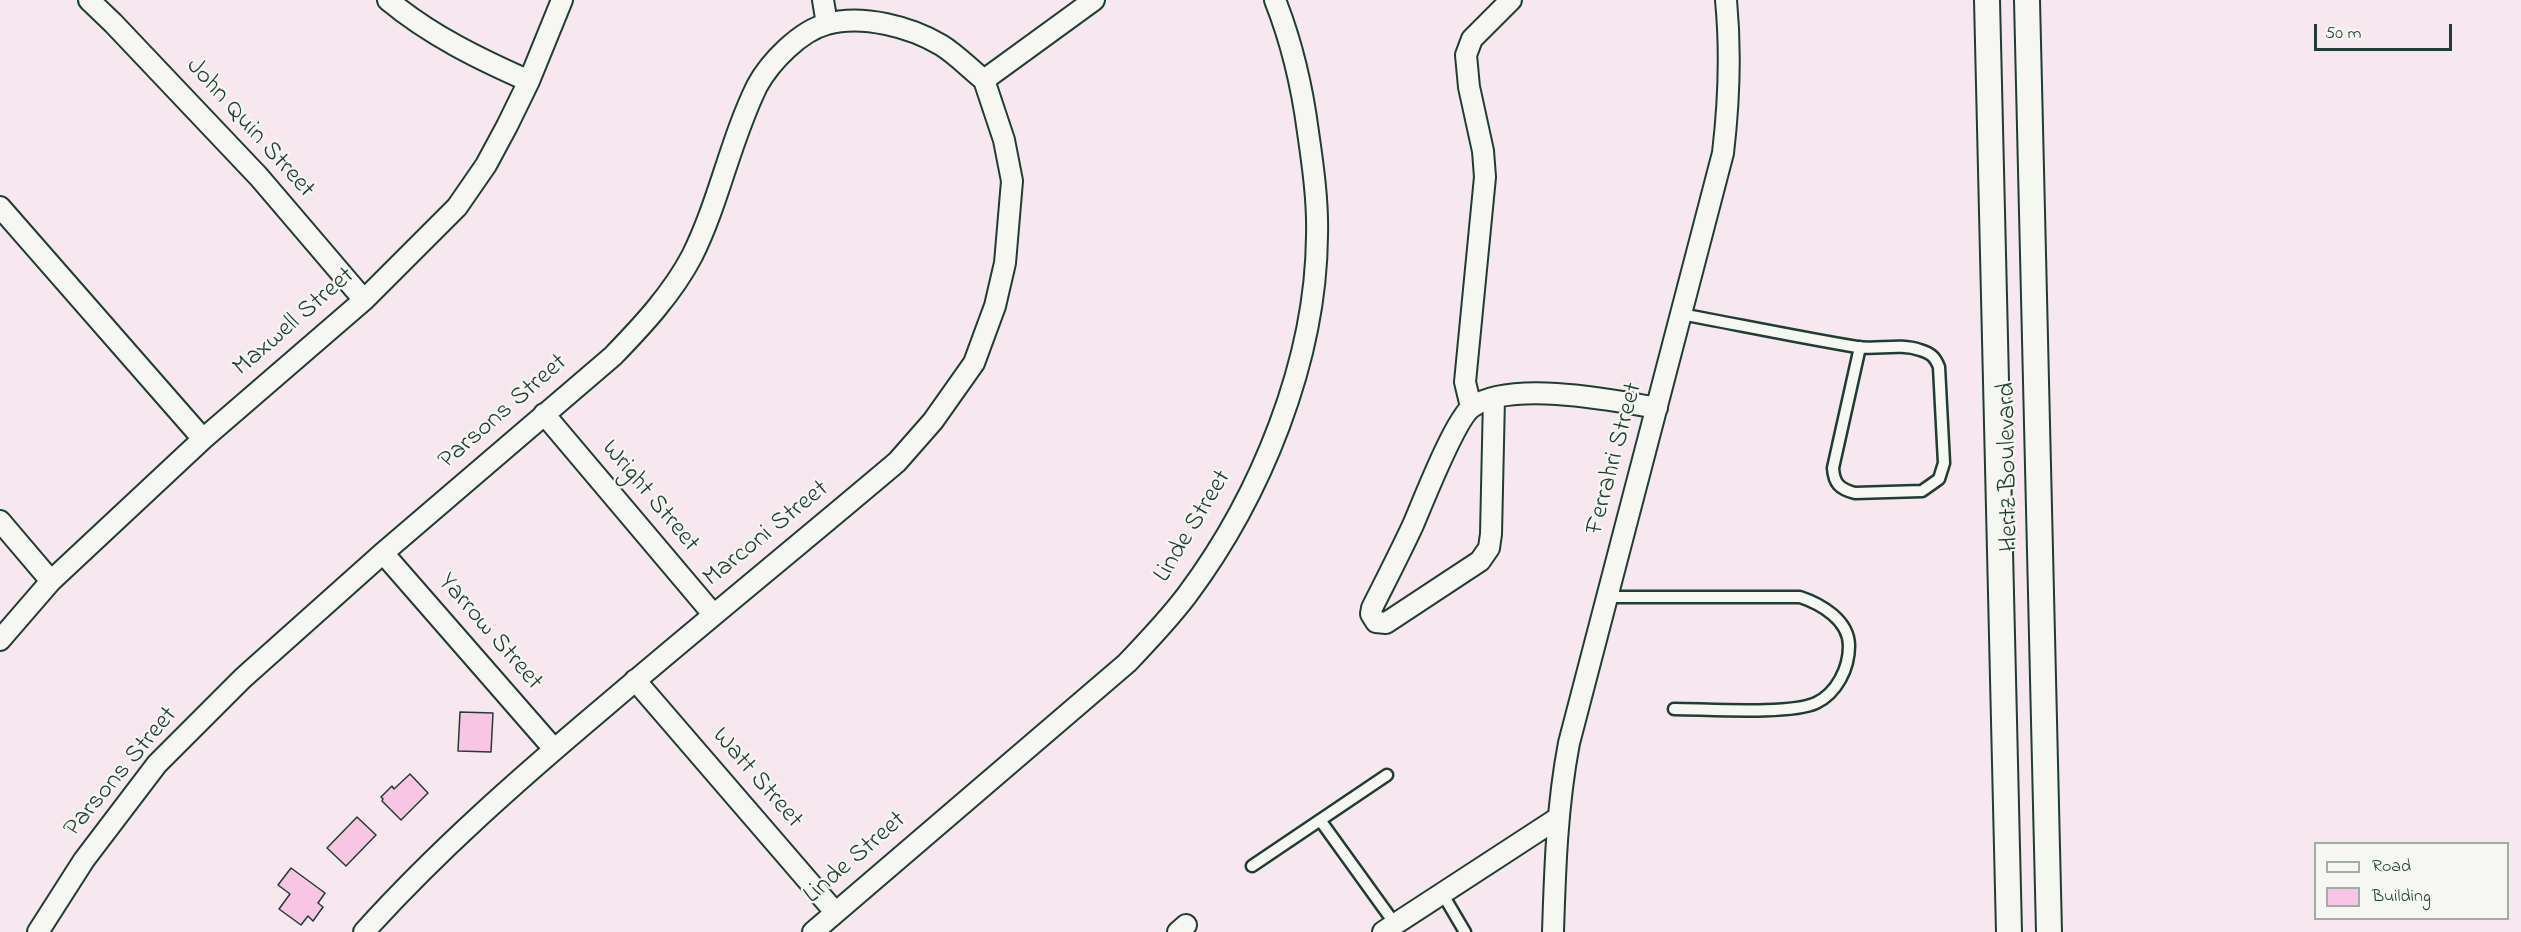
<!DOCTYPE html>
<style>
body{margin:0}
#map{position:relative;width:2521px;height:932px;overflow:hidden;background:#f7e7ee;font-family:"Indie Flower",sans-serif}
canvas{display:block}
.legend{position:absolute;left:2314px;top:842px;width:195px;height:78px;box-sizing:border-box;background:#f6f6f2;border:2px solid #a0aca6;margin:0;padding:8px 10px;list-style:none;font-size:18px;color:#1f3d34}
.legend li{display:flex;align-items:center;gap:12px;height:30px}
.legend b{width:30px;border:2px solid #a0aca6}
.scale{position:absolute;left:2314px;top:24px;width:138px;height:27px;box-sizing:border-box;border:3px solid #1f3d34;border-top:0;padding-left:8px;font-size:18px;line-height:21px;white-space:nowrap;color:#1f3d34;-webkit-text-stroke:4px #f6f6f2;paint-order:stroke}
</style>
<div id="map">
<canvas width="2521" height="932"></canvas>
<ul class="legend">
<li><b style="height:8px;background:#f6f6f2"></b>Road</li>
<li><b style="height:16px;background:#f8c5e5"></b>Building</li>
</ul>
<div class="scale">50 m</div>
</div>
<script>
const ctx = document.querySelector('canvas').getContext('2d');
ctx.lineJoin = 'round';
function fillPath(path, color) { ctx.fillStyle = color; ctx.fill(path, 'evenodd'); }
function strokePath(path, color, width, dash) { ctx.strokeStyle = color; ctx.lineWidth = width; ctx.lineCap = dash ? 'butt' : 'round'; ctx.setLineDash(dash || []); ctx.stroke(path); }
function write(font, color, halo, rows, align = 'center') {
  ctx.font = font + ' "Indie Flower",sans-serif'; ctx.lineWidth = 4.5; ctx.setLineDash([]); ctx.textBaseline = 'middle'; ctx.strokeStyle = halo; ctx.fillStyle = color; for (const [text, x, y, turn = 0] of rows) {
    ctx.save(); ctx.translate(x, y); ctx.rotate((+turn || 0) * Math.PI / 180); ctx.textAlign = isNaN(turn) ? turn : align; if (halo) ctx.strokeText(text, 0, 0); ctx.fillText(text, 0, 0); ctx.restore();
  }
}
const building = new Path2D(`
 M460,712l33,1 -2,39 -33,-1z
 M410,774l18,19 -27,27 -19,-19 1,-2 -2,-2 11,-11 2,3z
 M357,817l19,18 -30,31 -19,-18z
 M291,868l34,25 -7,10 5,4 -10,14 -5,-5 -7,9 -22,-16 11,-15 -12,-9z`);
fillPath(building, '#f8c5e5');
strokePath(building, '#1f3d34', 1.5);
const service = new Path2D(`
 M1681,314c59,11 117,23 176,33 20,3 43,-4 63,3 11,3 15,7 19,17l5,96 -5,16 -17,12 -67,2c-16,-4 -21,-10 -22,-25l27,-121
 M1608,597h192c21,7 49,23 49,49 0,22 -12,47 -33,57 -26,12 -110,6 -142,6
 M1320,820l75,104
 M1252,866l135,-91
 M1442,893l23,39`);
const minor = new Path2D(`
 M89,0l24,23 146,154 105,123
 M388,0c42,35 91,59 141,81
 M823,0l4,24
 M984,80l110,-80
 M0,207l203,232
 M1494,398l-3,136 -2,14 -9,13 -94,62 -10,-1 -5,-8 1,-6c14,-28 28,-55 41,-83 10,-23 42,-106 59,-118 39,-27 140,-7 185,1
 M1471,407l-6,-25 20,-205 -2,-26 -14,-64 -3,-32 6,-16 39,-39
 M544,414l169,200
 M0,521l51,60
 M383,553l171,196
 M0,640l51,-59 152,-142 161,-139 93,-93 29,-42 21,-39 22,-45 33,-81
 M635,680l200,232
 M38,932l46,-72 73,-96 86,-86 140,-125 230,-197c29,-30 59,-62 79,-100 27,-54 38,-115 65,-170 13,-24 43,-55 70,-62 35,-10 84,3 114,21 15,9 29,24 43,35
 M364,932c73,-81 155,-153 238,-223 97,-83 197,-164 295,-247l36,-41 41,-58 21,-57 10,-43 7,-82 -8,-41 -20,-60
 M813,932l314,-269c21,-22 42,-44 60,-68 74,-99 129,-234 130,-359 1,-34 -4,-70 -9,-104 -6,-46 -16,-89 -33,-132
 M1178,932l8,-7
 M1383,932l175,-114
 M1553,932c2,-64 4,-126 16,-189l154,-590c6,-51 8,-101 3,-153`);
const tertiary = new Path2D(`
 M1987,0l22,932
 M2027,0l22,932`);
strokePath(service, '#1f3d34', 15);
strokePath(minor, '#1f3d34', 24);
strokePath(tertiary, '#1f3d34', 28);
strokePath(service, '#f6f6f2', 10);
strokePath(minor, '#f6f6f2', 20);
strokePath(tertiary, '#f6f6f2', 24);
write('26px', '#1f3d34', '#f6f6f2', [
 ["John Quin Street",249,129,48],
 ["Maxwell Street",295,323,-41],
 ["Parsons Street",504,413,-41],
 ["Ferrahri Street",1616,459,-75],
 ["Hertz Boulevard",2010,467,-91],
 ["Wright Street",649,497,50],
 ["Linde Street",1194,527,-59],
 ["Marconi Street",767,535,-39],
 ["Yarrow Street",489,633,49],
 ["Parsons Street",122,773,-50],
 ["Watt Street",756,779,49],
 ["Linde Street",856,859,-41]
]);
</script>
